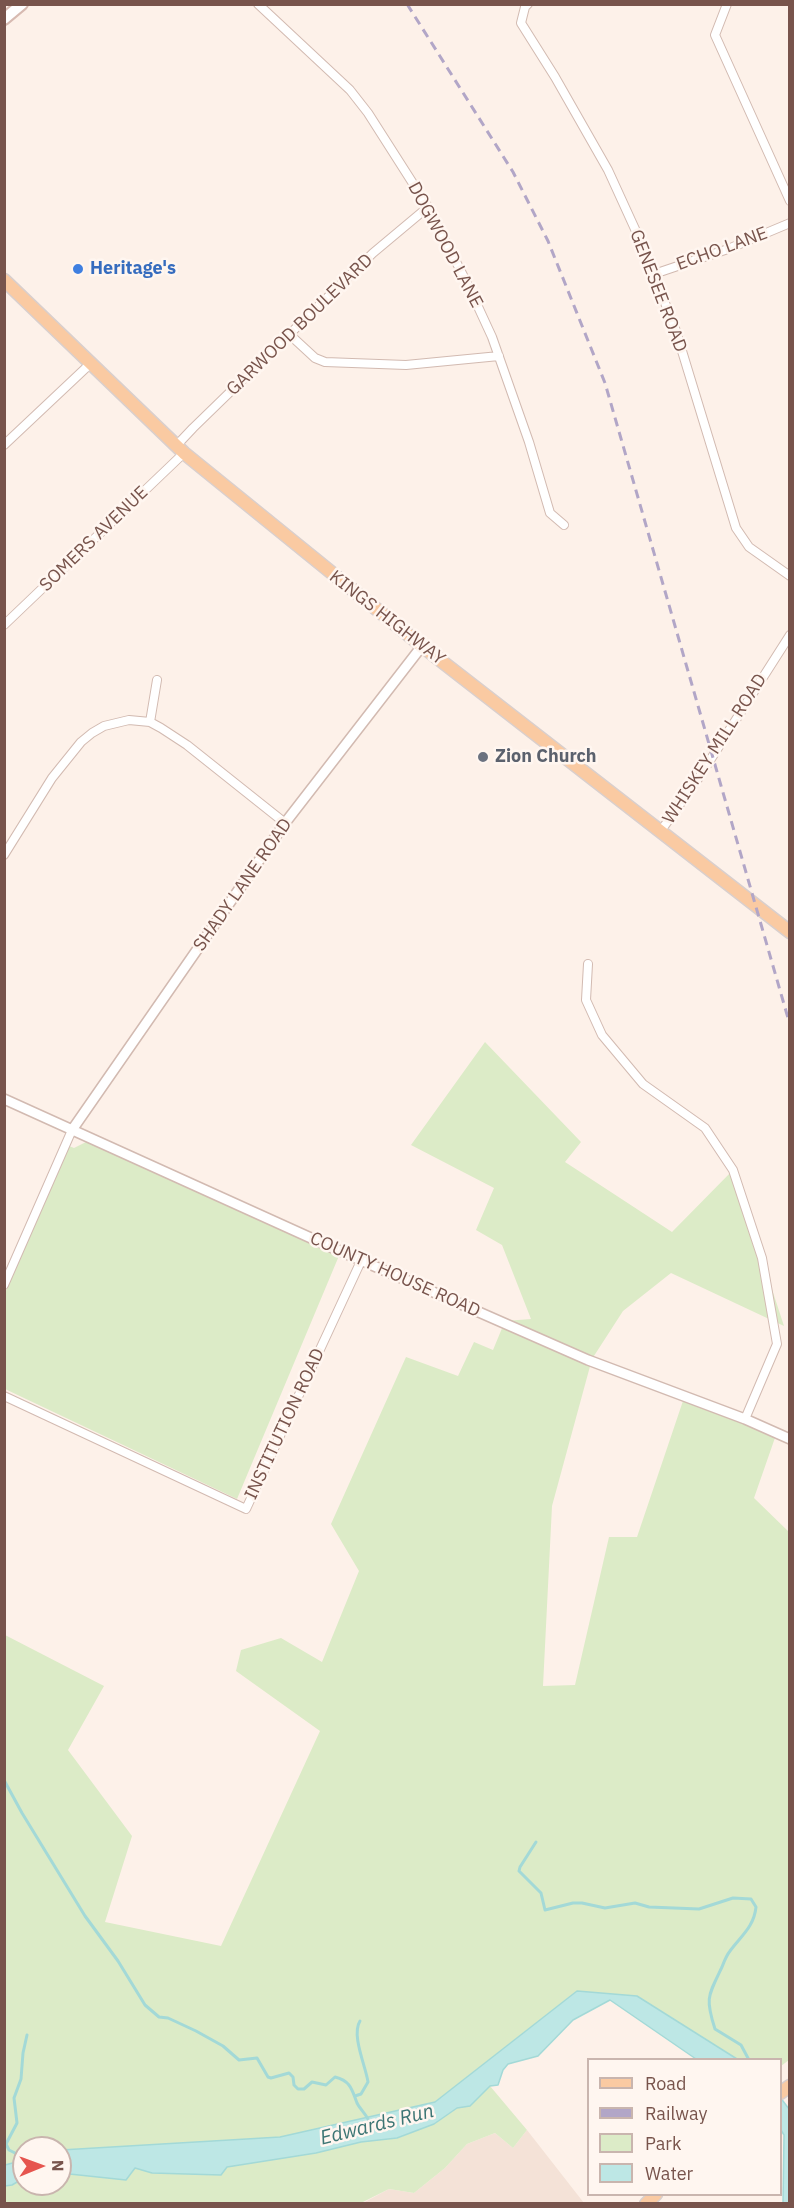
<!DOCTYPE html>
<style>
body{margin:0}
#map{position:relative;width:794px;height:2208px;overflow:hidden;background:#fdf1e9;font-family:"IBM Plex Sans",sans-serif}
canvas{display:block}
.frame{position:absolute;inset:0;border:6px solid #78544c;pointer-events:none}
.legend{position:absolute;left:587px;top:2058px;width:195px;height:138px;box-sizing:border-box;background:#fff6f0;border:2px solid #c9b5ae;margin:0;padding:8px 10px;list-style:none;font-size:18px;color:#78544c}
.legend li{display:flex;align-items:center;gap:12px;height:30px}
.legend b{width:30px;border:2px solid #c9b5ae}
.north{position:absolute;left:12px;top:2136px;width:60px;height:60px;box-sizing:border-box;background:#fff6f0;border:2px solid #c9b5ae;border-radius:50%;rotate:89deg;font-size:16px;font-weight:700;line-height:24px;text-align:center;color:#78544c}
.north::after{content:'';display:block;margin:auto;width:21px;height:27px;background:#e6554f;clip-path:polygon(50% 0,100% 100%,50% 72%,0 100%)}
</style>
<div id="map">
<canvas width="794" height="2208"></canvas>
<div class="frame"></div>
<ul class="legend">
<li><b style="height:8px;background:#facaa2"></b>Road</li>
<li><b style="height:8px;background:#b2a6c7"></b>Railway</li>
<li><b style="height:16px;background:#dcebc7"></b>Park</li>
<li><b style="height:16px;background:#bde7e5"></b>Water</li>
</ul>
<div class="north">N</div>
</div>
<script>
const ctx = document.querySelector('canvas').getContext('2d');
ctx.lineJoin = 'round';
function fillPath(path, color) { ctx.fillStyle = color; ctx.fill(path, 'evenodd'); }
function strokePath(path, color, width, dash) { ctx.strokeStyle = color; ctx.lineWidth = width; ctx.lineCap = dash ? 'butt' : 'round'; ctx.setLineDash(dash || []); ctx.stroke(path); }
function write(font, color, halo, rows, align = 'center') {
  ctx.font = font + ' "IBM Plex Sans",sans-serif'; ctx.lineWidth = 5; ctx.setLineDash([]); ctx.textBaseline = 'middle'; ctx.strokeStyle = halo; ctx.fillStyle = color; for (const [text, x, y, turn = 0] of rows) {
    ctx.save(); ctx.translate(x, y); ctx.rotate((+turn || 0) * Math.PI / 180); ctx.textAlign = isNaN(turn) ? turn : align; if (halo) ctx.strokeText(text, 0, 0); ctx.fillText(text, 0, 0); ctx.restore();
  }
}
fillPath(new Path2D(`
 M527,2130l57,73 -223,1 28,-15 25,4 31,-25 22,-24 28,-11 18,15z`), '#f4e2d7');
fillPath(new Path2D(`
 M485,1042l96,100 -16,20 107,70 61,-62 51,156 -113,-53 -48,38 -31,48 -40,147 -9,180 32,-1 34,-148h28l48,-142 92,37 -23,66 35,34v528l-8,6 -1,-6 -43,-1 -100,-63 -60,-5 -142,111 -155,35 -220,14v-3h-36v12l-19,5v-530l99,51 -36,64 64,86 -27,86 116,24 99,-215 -84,-60 5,-21 40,-12 41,24 37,-91 -28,-47 75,-167 52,19 16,-34 19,8 12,-29 26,-2 -29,-74 -26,-15 18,-42 -83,-43z
 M90,1140l251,111 -104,248 -232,-110v-96l64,-147 5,2z
 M490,2086l37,44 -14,18 -18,-15 -28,11 -22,24 -31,25 -25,-4 -28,14h-356l-1,-17 8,-1 12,-7v6h36v-11l18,1 57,-6 17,5 75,-6 89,-14 45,-11 37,-4 36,-14 23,-16 13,-2z`), '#dcebc7');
const water = new Path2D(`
 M577,1991l60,5 100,63h-41l-86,-59 -37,20 -35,36 -30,8 -5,6 -5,15 -8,1 -20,20 -13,2 -23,16 -37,14 -36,4 -45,11 -89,14 -6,8 -69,-2 -17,-5 -9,12 -66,-7 1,-23 219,-13 155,-35z
 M780,2097l9,12v94h-6l1,-68 -3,-5z
 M24,2160v18l-12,7 -7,1v-21z`);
fillPath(water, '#bde7e5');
strokePath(water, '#a3d9d7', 1.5);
strokePath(new Path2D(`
 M4,1780l18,33 63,103 33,45 27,44 14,12 9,1 28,13 27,15 16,14 18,-2 11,19 3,1 18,-5 4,4 1,8 4,4h6l8,-7 14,3 9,-8c16,4 17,13 22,26 3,6 9,11 12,18
 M536,1842l-16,25 -1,4 22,22 4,17 28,-7h9l23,5 30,-5 14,4 50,2 34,-11 18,1 5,8c-2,20 -15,29 -26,44 -4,5 -6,11 -8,16 -14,29 -17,31 -7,62l26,16 8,15
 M355,2096l6,-2 7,-12c-2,-15 -17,-47 -8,-61
 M24,2163l-9,-10 -6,-3 -3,-6 11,-21 -3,-25 7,-19 2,-26 4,-18`), '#a3d9d7', 3);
const minor = new Path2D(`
 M258,4l92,86 18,23 60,94 40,78 24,52 37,105 21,71 14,12
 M528,4l-3,3 -4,16 34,54 53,93 32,70 35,88 61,200 13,19 41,29
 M727,4l-12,31 75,166
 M654,274l74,-25 62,-26
 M289,334l26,24 10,4 81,3 93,-9
 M4,445l86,-81
 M176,446l17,-18 180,-175 55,-46
 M4,625l180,-172
 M150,722l7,-42
 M660,832l40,-56 90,-141
 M4,855l48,-77 29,-36 11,-9 12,-7 25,-6 21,2 11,6 26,17 98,78
 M588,964l-2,36 16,35 41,49 62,44 28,42 29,88 15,86 -32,75
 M4,1285l68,-155
 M4,1396l242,113 115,-248`);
const tertiary = new Path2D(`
 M4,1099l329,149 255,112 157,59 45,20
 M72,1130l213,-307 137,-177`);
const secondary = new Path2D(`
 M4,19l18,-15`);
const primary = new Path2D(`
 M4,280l180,173 238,193 368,286
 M780,2093l10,-7
 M646,2204l10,-10`);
strokePath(minor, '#d2bab1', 10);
strokePath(tertiary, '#d2bab1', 12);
strokePath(secondary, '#d7bab1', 14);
strokePath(primary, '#d9cfcd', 15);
strokePath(minor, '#fff', 8);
strokePath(tertiary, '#fff', 9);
strokePath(secondary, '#fff', 10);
strokePath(primary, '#facaa2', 12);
strokePath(new Path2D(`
 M407,4l106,168 35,69 57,142 185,642`), '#b2a6c7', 3, [9, 6]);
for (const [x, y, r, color] of [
 [78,269,6,"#3f7fe0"],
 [483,757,6,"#6b7280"]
]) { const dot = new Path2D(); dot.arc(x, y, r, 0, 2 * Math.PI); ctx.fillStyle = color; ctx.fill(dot); strokePath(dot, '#fff6f0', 2); }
write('18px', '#78544c', '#fff6f0', [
 ["DOGWOOD LANE",445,245,62],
 ["ECHO LANE",722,249,-20],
 ["GENESEE ROAD",658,291,69],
 ["GARWOOD BOULEVARD",300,325,-44],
 ["SOMERS AVENUE",94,539,-44],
 ["KINGS HIGHWAY",387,618,38],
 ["WHISKEY MILL ROAD",715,749,-57],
 ["SHADY LANE ROAD",243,885,-55],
 ["COUNTY HOUSE ROAD",395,1275,24],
 ["INSTITUTION ROAD",285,1424,-65]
]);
write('bold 18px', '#366cbe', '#fff6f0', [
 ["Heritage's",90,269]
], 'left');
write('bold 18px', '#5b616d', '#fff6f0', [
 ["Zion Church",495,757]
], 'left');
write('italic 20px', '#3c7574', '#fff6f0', [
 ["Edwards Run",377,2125,-14]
]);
</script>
